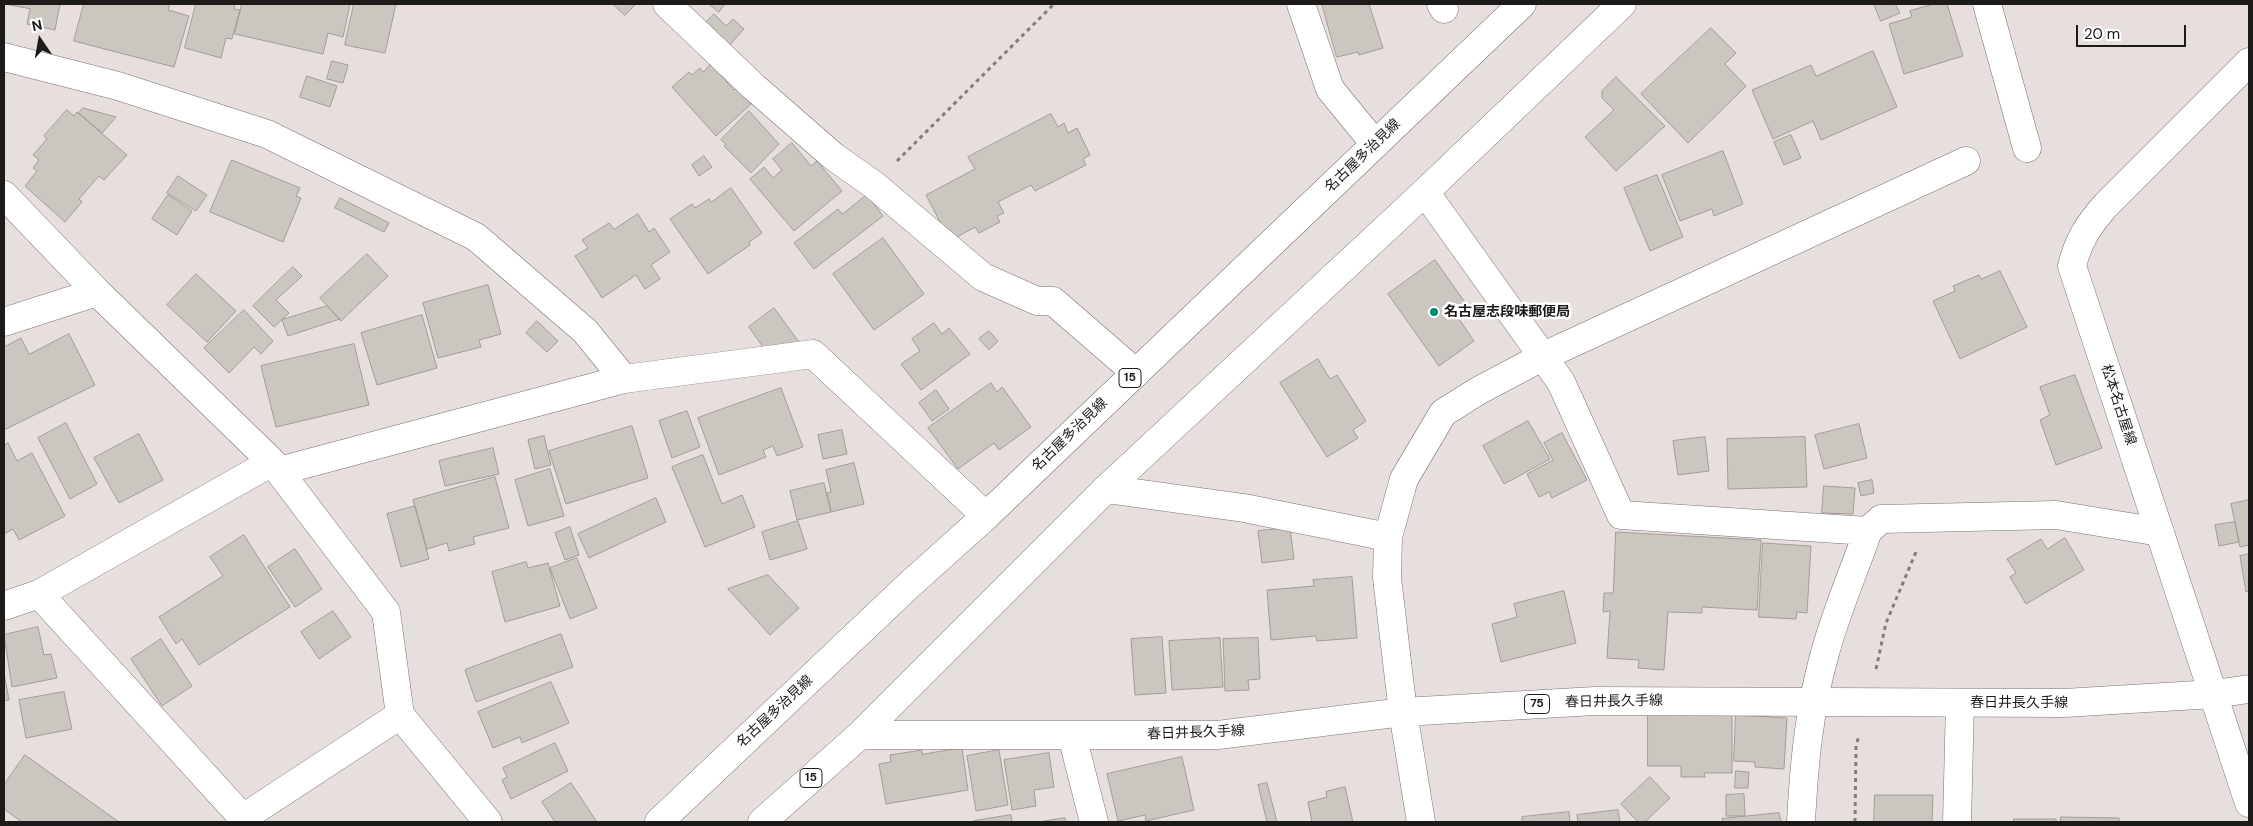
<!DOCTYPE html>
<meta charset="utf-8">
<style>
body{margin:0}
#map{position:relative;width:2253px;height:826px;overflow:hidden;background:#e7dfde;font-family:"DM Sans",sans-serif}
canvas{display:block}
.frame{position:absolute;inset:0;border:5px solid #1d1a1a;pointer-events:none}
.north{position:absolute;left:15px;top:15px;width:50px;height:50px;-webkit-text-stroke:4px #fff;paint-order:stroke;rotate:348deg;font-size:14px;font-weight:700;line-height:20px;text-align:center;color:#1d1a1a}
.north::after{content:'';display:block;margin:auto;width:18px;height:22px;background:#1d1a1a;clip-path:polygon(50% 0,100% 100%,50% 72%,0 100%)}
.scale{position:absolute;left:2076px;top:25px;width:110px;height:22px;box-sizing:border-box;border:2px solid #1d1a1a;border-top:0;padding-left:6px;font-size:15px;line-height:18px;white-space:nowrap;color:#1d1a1a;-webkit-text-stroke:4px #fff;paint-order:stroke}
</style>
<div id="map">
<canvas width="2253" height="826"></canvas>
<div class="frame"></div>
<div class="north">N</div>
<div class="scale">20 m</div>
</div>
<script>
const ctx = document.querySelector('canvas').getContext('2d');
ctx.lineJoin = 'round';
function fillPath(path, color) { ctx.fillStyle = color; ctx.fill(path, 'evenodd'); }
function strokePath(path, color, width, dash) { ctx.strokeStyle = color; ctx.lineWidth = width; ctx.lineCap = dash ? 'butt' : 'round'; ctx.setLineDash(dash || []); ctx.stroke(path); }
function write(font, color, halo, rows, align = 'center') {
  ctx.font = font + ' "DM Sans","Noto Sans JP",sans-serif'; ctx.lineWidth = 5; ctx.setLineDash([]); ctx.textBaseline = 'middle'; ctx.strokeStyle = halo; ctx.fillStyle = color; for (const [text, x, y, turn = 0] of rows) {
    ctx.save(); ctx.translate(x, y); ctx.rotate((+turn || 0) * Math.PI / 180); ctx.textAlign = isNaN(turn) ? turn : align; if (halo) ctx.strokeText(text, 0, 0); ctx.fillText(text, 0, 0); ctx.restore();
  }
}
const building = new Path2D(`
 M5,4h55l-5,26 -28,-6 3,-15z
 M84,4h86l-2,6 21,6 -15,51 -100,-26z
 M196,4h39l-1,5 6,1 -8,29 -6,-1 -5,20 -36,-10z
 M242,4h108l-7,33 -15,-4 -5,21 -88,-20z
 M354,4h42l-11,49 -40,-8z
 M613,4h23l-11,11z
 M709,4h16l-6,8z
 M1322,4h47l14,44 -24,7 -1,-3 -21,5z
 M1874,4h21l5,9 -19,8z
 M1934,4h13l16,52 -59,18 -15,-50 23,-7 -2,-6z
 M714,14l12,12 7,-7 11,10 -18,20 -24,-22z
 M1711,28l25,25 -11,11 21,22 -58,57 -47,-49z
 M1873,51l24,56 -76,33 -8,-19 -40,18 -21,-49 59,-25 5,11z
 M332,61l16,4 -5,18 -16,-4z
 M711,64l23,26 3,-3 14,17 -35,32 -44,-49 17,-15 3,3 8,-7 3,4z
 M307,76l30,10 -7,21 -30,-10z
 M1616,77l49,49 -49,45 -31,-34 29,-27 -12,-12v-7z
 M83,108l33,9 -14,16 -23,-20z
 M67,110l7,6 3,-4 50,43 -23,25 -5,-4 -20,23 3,3 -17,20 -40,-36 12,-15 -4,-3 6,-8 -6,-5 14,-16 -3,-3z
 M749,111l30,33 -28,29 -27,-27 2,-2 -5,-4z
 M1051,114l7,13 6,-4 4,10 9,-5 13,27 -7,4 3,6 -51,26 -4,-6 -33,17 6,11 -7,3 3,6 -21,11 -4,-6 -25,14 -24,-46 49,-26 -7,-12z
 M1791,135l10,23 -17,7 -10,-23z
 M792,143l19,23 6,-5 25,30 -48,40 -44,-52 14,-12 9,11 9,-8 -9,-11z
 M1723,151l20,53 -29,12 -2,-7 -32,12 -18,-46z
 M704,156l8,11 -13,9 -7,-11z
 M232,160l68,28 -4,8 5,2 -18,44 -73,-30z
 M1657,175l26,62 -33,14 -26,-63z
 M178,176l29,19 -11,16 -29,-18z
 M731,188l31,45 -13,9 1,3 -42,29 -38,-55 22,-15 3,4 14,-9 2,3z
 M168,195l24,16 -15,24 -25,-16z
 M867,195l16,21 -69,53 -20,-26 44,-34 4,5z
 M340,198l49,25 -5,9 -49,-24z
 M638,214l11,18 5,-4 16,24 -19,13 9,14 -15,10 -9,-14 -34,23 -27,-42 13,-8 -6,-8 27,-17 5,6z
 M883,238l41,56 -50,36 -41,-56z
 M367,254l21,22 -47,45 -21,-23z
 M1435,260l34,48 -12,8 17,25 -35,25 -51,-72z
 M293,267l9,9 -26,24 13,13 -15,14 -21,-21z
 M2000,271l27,56 -67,32 -27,-58 22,-10 -2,-5 26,-11 2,4z
 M196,274l40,37 -29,31 -40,-37z
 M488,285l13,49 -22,6 2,7 -43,11 -15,-55z
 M327,306l13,13 -52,17 -6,-16z
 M774,308l28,38 -35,7 -18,-26z
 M244,310l29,31 -12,13 -7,-7 -25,26 -25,-25z
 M422,315l15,53 -60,17 -16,-52z
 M537,321l21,20 -11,11 -21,-19z
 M934,323l8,11 7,-6 21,26 -49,36 -20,-26 19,-13 -8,-12z
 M989,331l9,10 -9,9 -10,-11z
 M69,334l26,51 -91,45v-83l17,-9 8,16z
 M354,344l15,61 -93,22 -15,-61z
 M1318,359l12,20 7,-4 29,46 -13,9 5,8 -31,19 -47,-74z
 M2075,375l27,73 -46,17 -16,-45 10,-5 -10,-28z
 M991,383l6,9 5,-5 29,40 -32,23 -5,-7 -36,26 -30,-41z
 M781,388l22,59 -26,9 -4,-10 -10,4 3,7 -47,18 -21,-57z
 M936,390l13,19 -17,12 -13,-18z
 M687,411l13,36 -28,11 -13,-37z
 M1528,421l22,38 -46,25 -21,-38z
 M66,423l31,61 -27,15 -32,-61z
 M1859,424l8,34 -43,11 -9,-34z
 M632,426l16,52 -82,26 -17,-53z
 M842,430l5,24 -24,5 -5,-24z
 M1562,433l25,47 -35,18 -3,-6 -10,5 -12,-23 26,-14 -9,-17z
 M139,434l24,46 -44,23 -25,-45z
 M544,436l7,29 -16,4 -7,-29z
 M1705,437l4,34 -31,4 -5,-34z
 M1805,437l2,50 -79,2 -1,-50z
 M8,443l9,18 15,-8 33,63 -46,24 -6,-11 -9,5v-88z
 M493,448l6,26 -54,12 -6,-25z
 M703,455l19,49 20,-9 13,32 -50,20 -33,-80z
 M854,463l10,41 -33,8 -4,-19 4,-1 -5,-22z
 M550,469l14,47 -36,10 -13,-46z
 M495,477l14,51 -36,9 2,7 -26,7 -2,-8 -20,6 -14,-49z
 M1872,480l2,13 -13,3 -3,-13z
 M824,483l7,29 -34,8 -7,-29z
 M1824,486l31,2 -2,26 -31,-1z
 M656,498l10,24 -77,36 -11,-24z
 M2249,500v45l-9,2 -9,-43z
 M415,506l14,53 -28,8 -14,-53z
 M798,521l9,28 -37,11 -8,-28z
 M2235,522l4,20 -20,4 -4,-21z
 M570,527l9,28 -14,5 -10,-27z
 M1290,528l4,31 -32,4 -4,-32z
 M1616,532l145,8 -4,70 -55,-3v6l-34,-1 -4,58 -26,-2 1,-8 -32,-2 3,-47 -7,1 1,-19h9z
 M244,535l46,72 -91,58 -17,-26 -6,5 -17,-27 64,-41 -13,-19z
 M2065,538l19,32 -58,34 -16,-27 6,-4 -9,-14 34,-20 6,10z
 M1763,543l48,3 -4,67 -10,-1 -1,7 -37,-2z
 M295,549l27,40 -27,18 -27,-40z
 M2249,554v37l-3,1 -6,-36z
 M577,558l20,50 -27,11 -20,-51z
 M526,562l2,6 20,-5 12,43 -55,16 -13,-50z
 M768,575l31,33 -29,27 -42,-46z
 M1352,577l5,61 -40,3 -1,-5 -45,4 -4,-50 47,-4 -1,-6z
 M1564,591l12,52 -75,19 -9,-38 25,-7 -3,-13z
 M333,611l18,26 -32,22 -18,-27z
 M38,627l6,28 7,-1 6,24 -45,9 -8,-52z
 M561,634l12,33 -97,35 -11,-32z
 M1162,637l4,56 -31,2 -4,-56z
 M1220,638l3,49 -51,3 -3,-49z
 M1258,638l2,41 -12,1 1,10 -24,1 -2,-52z
 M161,639l31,47 -30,20 -31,-47z
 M4,673l5,27 -5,1z
 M551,682l18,41 -47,20 -2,-6 -27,11 -15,-36z
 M64,692l8,37 -46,9 -7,-38z
 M1648,714h84v59h-28l1,4h-24v-11h-33z
 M1736,715l51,3 -3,51 -29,-2v-5l-21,-1z
 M555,743l13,28 -57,28 -9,-19 5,-3 -4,-9z
 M962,748l6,42 -82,14 -7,-40 12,-2 -1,-7 32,-5v4z
 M999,750l9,55 -32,6 -9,-55z
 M1049,753l5,34 -20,3 2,16 -24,4 -8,-50z
 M25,755l94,67h-97l-18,-13v-24z
 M1182,757l12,53 -48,11 -1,-6 -27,6 -11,-47z
 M1736,771l13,1 -1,16h-13z
 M1650,777l20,21 -25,24h-7l-17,-18z
 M571,783l26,39h-42l-13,-20z
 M1267,783l10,39h-10l-9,-37z
 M1345,787l8,35h-41l-4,-20 19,-5 -1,-5z
 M1744,794l1,22h-19v-21z
 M1875,795h58l-1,27h-58z
 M1618,810l2,12h-42l-1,-7z
 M1569,812l1,10h-48v-5z
 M1779,813l2,9h-58l-1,-3z
 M1011,815l1,7h-38v-1z
 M2061,817l58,1v4h-58z
 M1065,818l1,4h-27z
 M2014,819h42v3h-42z`);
fillPath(building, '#ccc6c1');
strokePath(building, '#a29c98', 1);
const minor = new Path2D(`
 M667,4l87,83 79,69 41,29 109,92 54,24h16l83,72
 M1301,4l29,85 45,55
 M1441,4l3,5
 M1987,4l40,144
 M4,57l114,29 149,48 209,103 109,94 39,48
 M1425,192l136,190 60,133 247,16 13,-12 175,-4 104,17
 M4,195l93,97 175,170 114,150 14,103 88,107
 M4,322l93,-30
 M279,471l345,-92 189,-25 173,162
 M1106,489l138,19 144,29
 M39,594l204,224 157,-103
 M4,606l35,-12 233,-132
 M1072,736l22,86
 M1421,822l-18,-110 -16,-134 1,-41 16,-58 39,-66 35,-22 66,-35 422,-195
 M1801,822c3,-57 8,-113 24,-169 11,-41 29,-82 43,-122
 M1957,822l3,-119`);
const major = new Path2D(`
 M2249,62l-143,143c-17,19 -28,36 -34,61l177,537
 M860,735h358l185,-23 192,-11 469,2 150,-9 35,-5
 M659,822l249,-236 78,-70 536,-512
 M762,822l98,-87 246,-246 319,-297 197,-188`);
strokePath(minor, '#7a7372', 29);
strokePath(major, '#7a7372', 29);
strokePath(new Path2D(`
 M897,161l157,-157
 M1876,669l10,-46 30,-71
 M1855,822l1,-76 3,-11`), '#827d7c', 3, [4, 4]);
strokePath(minor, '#fff', 28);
strokePath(major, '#fff', 28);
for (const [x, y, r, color] of [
 [1434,312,5,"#008a70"]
]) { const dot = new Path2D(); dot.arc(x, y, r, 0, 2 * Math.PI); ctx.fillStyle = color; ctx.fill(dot); strokePath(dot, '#fff', 2); }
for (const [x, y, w] of [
 [1130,378,22],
 [1537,704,25],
 [811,778,22]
]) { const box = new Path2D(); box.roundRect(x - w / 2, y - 9.5, w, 19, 4); ctx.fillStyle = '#fff'; ctx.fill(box); strokePath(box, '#1d1a1a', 1); }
write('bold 12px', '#1d1a1a', null, [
 ["15",1130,378],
 ["75",1537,704],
 ["15",811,778]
]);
write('14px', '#1d1a1a', '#fff', [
 ["名古屋多治見線",1363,156,-44],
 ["松本名古屋線",2118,405,72],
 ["名古屋多治見線",1070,435,-44],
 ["春日井長久手線",1614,702,-1],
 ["春日井長久手線",2019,703],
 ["名古屋多治見線",775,712,-43],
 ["春日井長久手線",1196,733,-2]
]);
write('bold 14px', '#1d1a1a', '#fff', [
 ["名古屋志段味郵便局",1444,312]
], 'left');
</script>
